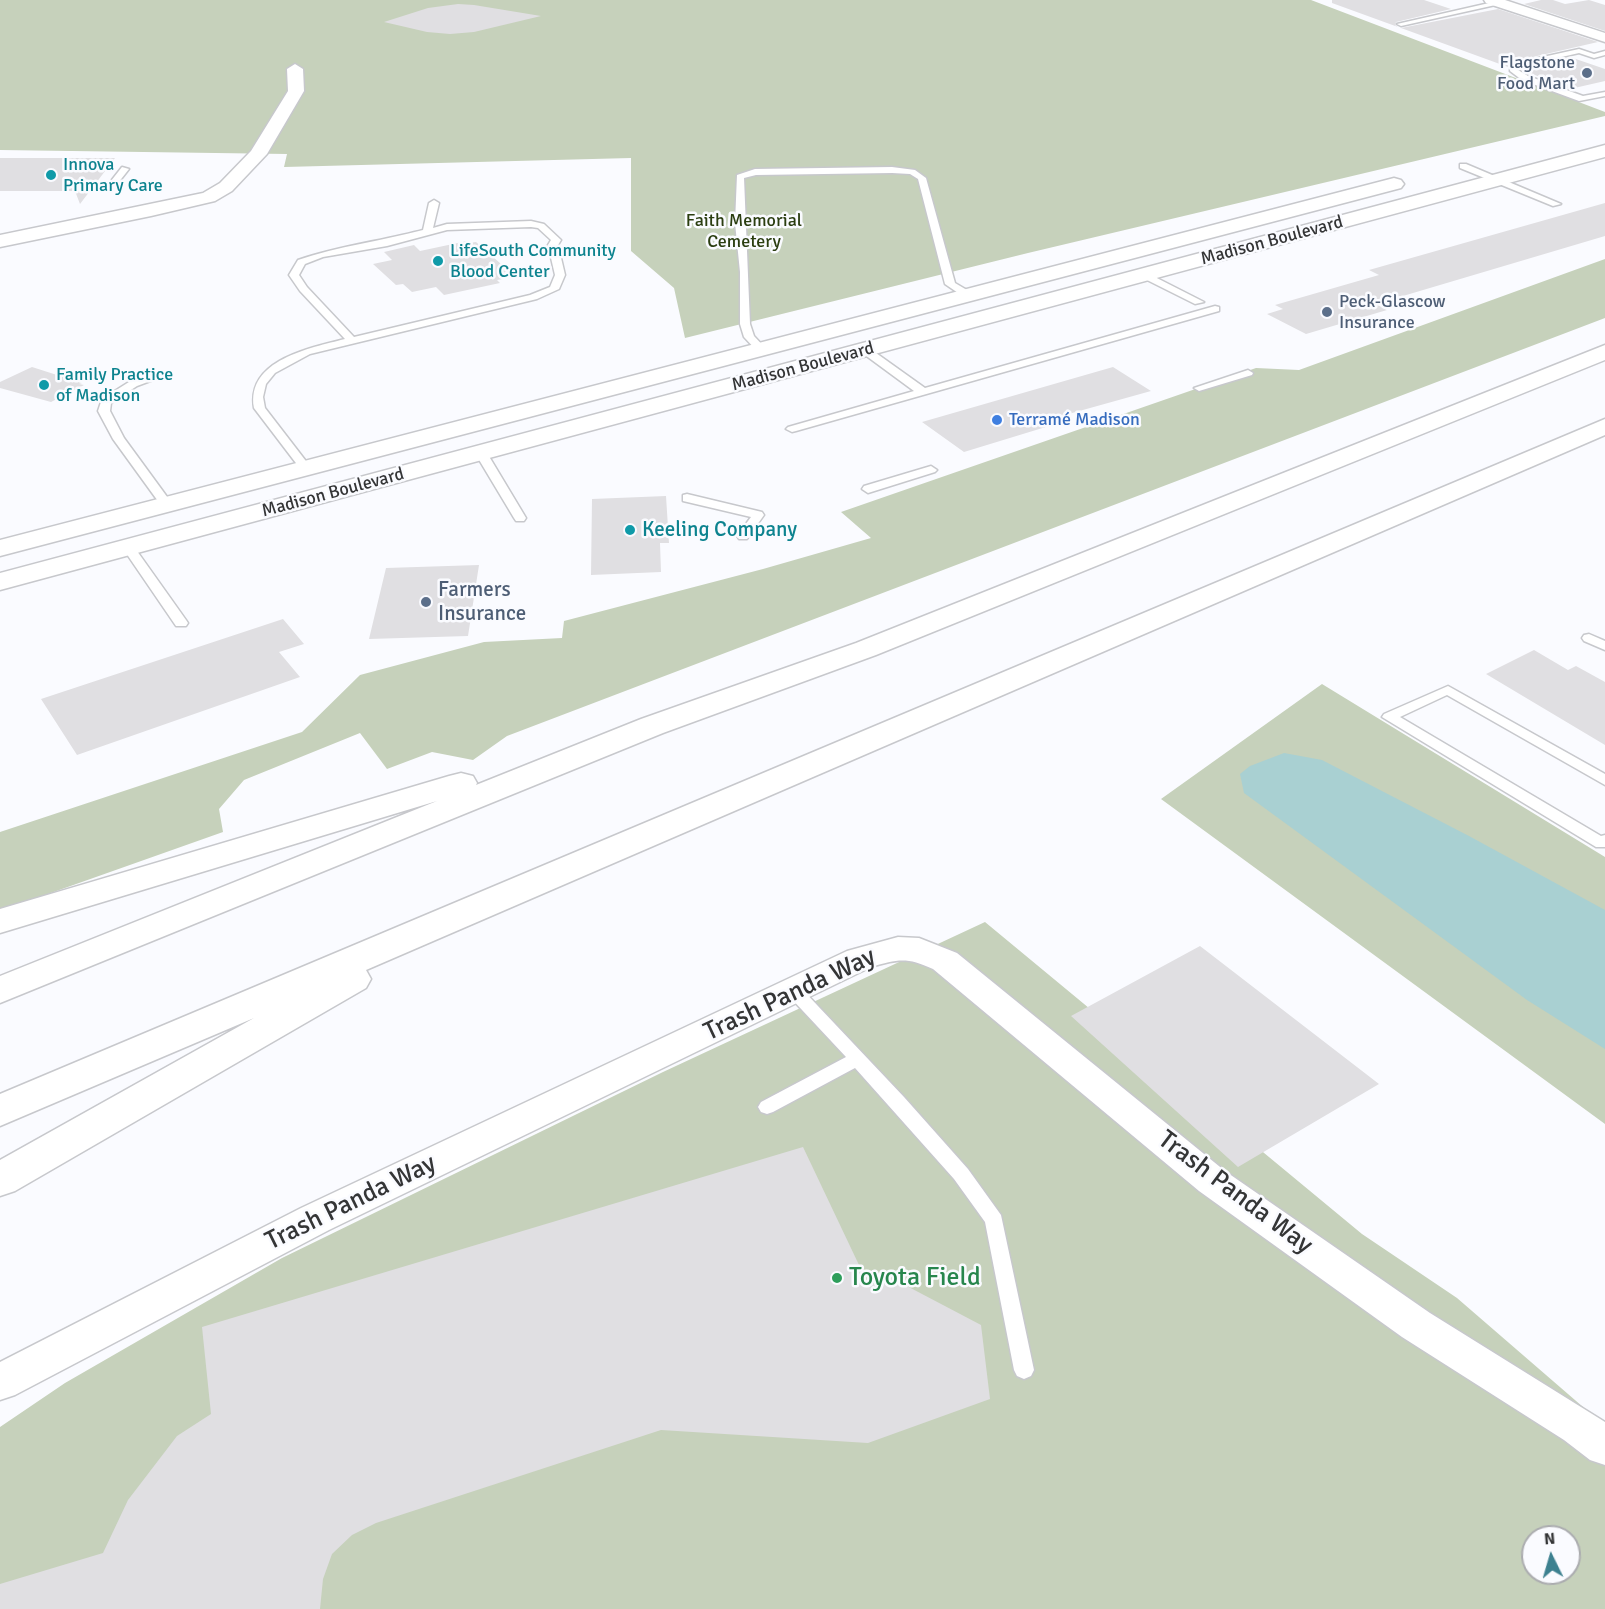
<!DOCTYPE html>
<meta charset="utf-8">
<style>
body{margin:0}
#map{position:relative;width:1605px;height:1609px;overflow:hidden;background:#fafbff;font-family:Signika,sans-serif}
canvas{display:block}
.north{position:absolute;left:1521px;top:1525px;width:60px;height:60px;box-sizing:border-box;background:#fafbff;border:2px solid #abacaf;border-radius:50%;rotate:355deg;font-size:16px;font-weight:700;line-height:24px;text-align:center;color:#343536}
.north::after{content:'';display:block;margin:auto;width:21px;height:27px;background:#3d8190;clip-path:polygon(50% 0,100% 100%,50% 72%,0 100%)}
</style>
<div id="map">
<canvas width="1605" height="1609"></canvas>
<div class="north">N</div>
</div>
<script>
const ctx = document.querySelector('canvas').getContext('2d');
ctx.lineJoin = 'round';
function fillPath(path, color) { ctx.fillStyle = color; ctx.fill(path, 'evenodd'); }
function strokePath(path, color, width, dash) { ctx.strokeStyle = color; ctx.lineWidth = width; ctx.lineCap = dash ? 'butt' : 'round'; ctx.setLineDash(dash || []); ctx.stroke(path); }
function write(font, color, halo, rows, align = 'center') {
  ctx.font = font + ' Signika,sans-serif'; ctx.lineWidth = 5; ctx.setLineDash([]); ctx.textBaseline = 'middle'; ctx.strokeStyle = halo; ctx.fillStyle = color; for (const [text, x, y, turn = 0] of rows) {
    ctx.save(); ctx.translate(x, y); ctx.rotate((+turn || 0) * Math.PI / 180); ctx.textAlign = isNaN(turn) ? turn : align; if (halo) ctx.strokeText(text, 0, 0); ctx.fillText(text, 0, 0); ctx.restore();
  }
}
fillPath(new Path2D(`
 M0,0h1311l294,112v4l-577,137 -343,85 -11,-50 -43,-37v-93l-347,9 3,-13 -287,-4z
 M1605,259v59l-1098,418 -34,24 -41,-8 -45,17 -27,-36 -116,47 -25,29 4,23 -223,79v-79l302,-100 58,-57 124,-33 78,-4 2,-17 199,-52 108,-31 -30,-26 415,-144 43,2z
 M1322,684l283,173v267l-444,-325z
 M985,922l377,312 95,64 148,128v183h-1605v-182l65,-44 217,-125 381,-186zM1533,1537h36v36h-36z`), '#c6d1bb');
fillPath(new Path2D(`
 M1284,753l38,7 147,76 136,74v139l-78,-49 -283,-207 -4,-19 10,-8z`), '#a9d0d2');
fillPath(new Path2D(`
 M1332,0h92l27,9 -55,13 -1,3 3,2 -66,-24z
 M1541,0h12l12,4 24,-4 16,5v26l-81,-27z
 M458,4l16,1 67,11 -67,16 -24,2 -23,-2 -43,-10 44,-14z
 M1498,9l100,33 -87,20 -3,5 -107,-39z
 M1570,57l35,12v12l-35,8 -50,-20z
 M0,158h115l-35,46 -5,-13h-75z
 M1605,203v33l-229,68 11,6 -81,24 -39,-20 16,-5 -8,-4 104,-30 -10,-5z
 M467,241l2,2 7,-1 33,29 -6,2 5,5 -11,2 3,3 -56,12 -8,-8 -24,5 -9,-8 -7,1 -23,-21 19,-4 -8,-8 30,-7 6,6z
 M32,367l50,16 -3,1 5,1 -33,17 -51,-14v-6z
 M1113,367l38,24 -86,24 7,4 -108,33 -42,-30z
 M666,496l3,47h-9l1,29 -70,3 1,-76z
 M479,565l-11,71 -99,3 17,-71z
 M283,619l21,25 -25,8 21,25 -223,78 -36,-56z
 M1534,650l34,20 8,-4 29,16v63l-119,-71z
 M1200,946l179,138 -141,83 -167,-151z
 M803,1147l65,137h35l78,41 9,74 -122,44 -207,-13 -285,93 -24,12 -20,19 -9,25 -3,30h-320v-25l103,-31 25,-53 49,-64 34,-22 -9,-87z`), '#e0dfe2');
const lane = new Path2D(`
 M1498,1l2,3 -99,22 -4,-2z
 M1579,49l15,5 11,-3v4l-11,3 -15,-5 -61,14v3l10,6 55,20 22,-4v4l-26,5 -57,-21 -12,-9 1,-7z
 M1460,164h6l95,40 -8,2 -93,-38z
 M122,167l7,2 -11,14h-6l-1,-2z
 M892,167l23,3 11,8 29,105 17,10v4h-8l-19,-13 -27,-105 -8,-5 -18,-1 -136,2 -12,3 6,146 4,12 13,14 -9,2 -14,-15 -4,-13v-52l-5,-49 2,-48 18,-6z
 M434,200l5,3 -6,25 14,-4 84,-3 13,3 17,16 -3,5 7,30 -6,14 -22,10 -227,55 -35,19 -9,11 -3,13 2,11 47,61 -6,4 -4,-2 -48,-63c-8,-48 56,-60 91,-69l-45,-48 -11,-16 9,-15c40,-14 84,-19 125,-30l6,-27zM531,227l7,1 13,12 -3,5 7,30 -5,12 -20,8 -176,42 -47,-50 -8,-12 6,-11 18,-7 64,-11 60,-16z
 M1141,273h6l57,29 -9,2 -54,-27z
 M1215,306l4,1v4l-423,120 -4,1 -6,-3 2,-2 126,-36 -53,-39v-4h8l56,40z
 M1248,370l5,3 -1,2 -53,16 -5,-3z
 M149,375l4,1v4l-16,6 -26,17 -1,8 14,27 49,67 -6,4 -4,-1 -50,-69 -15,-28 4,-12 27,-17z
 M481,450l6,3 39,65 -2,3h-8l-2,-3 -39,-65z
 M931,466l6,4 -2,2 -67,21 -6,-4 2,-3z
 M687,494l75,18 2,3 -17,24h-8l-2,-3 14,-19 -68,-16v-6z
 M128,543l4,1 54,76 2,3 -2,3h-10l-54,-79z
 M1589,634l16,7v9l-21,-9 -2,-3 2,-3z
 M1448,686l157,88v11l-158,-90 -47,22 201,119 4,-1v12h-9l-214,-130 2,-3z
 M794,985l6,2 104,110 64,72 33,46 33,155 -3,6 -7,3 -7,-3 -3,-6 -29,-148 -31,-43 -99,-111 -82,44 -6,2 -6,-2 -3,-5 3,-5 85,-45 -58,-62 -2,-4 2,-4z`);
const street = new Path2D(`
 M1484,0h21l100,33v9l-119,-39z
 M295,64l8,5 1,22 -37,63 -35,37 -17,10 -64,15 -151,31v-12l203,-42 17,-10 31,-32 37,-60 -1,-22z
 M898,937l21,1 38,15 268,218 205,142 175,109v43l-15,-5 -26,-20 -162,-103 -203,-146 -266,-222c-26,-12 -35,-10 -62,-2l-542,263 -314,165 -15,5v-38l301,-154 546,-257z`);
const secondary = new Path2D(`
 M1605,145v12l-1605,433v-17z
 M1394,178l7,2 3,4 -3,4 -1401,368v-16z`);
const highway = new Path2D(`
 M1605,345v15l-729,295 -213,78 -663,270v-27l437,-175 -437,132v-24l449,-133 12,-3 12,3 4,7 -1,2 165,-66 215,-76z
 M1605,419v16l-1239,535 5,9 -5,9 -351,203 -15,5v-36l254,-142 -254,108v-32z`);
strokePath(lane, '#c7c8cc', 3);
strokePath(street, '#c7c8cc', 3);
strokePath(secondary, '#c7c8cc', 3);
strokePath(highway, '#c7c8cc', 3);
fillPath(lane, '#fff');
fillPath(street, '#fff');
fillPath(secondary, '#fff');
fillPath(highway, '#fff');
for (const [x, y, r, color] of [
 [1587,73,6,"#5c6f8a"],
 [51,175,6,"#0f9aa8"],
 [438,261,6,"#0f9aa8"],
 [1327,312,6,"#5c6f8a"],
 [44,385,6,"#0f9aa8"],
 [997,420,6,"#3f7fe0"],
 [630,530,6,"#0f9aa8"],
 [426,602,6,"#5c6f8a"],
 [837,1278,6,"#2e9e5b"]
]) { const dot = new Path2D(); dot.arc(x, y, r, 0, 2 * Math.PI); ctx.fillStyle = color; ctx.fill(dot); strokePath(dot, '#fafbff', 2); }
write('18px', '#4e5e75', '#fafbff', [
 ["Flagstone",1575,63],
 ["Food Mart",1575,84],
 ["Peck-Glascow",1339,302,"left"],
 ["Insurance",1339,323,"left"]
], 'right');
write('18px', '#0d838f', '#fafbff', [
 ["Innova",63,165],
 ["Primary Care",63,186],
 ["LifeSouth Community",450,251],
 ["Blood Center",450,272],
 ["Family Practice",56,375],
 ["of Madison",56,396]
], 'left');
write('18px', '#2b3e11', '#fafbff', [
 ["Faith Memorial",744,221],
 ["Cemetery",744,242]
]);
write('18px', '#343536', '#fafbff', [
 ["Madison Boulevard",1272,241,-15],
 ["Madison Boulevard",803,367,-15],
 ["Madison Boulevard",333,493,-15]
]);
write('18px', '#366cbe', '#fafbff', [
 ["Terramé Madison",1009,420]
], 'left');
write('21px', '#0d838f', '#fafbff', [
 ["Keeling Company",642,530]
], 'left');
write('21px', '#4e5e75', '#fafbff', [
 ["Farmers",438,590],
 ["Insurance",438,614]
], 'left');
write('26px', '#343536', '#fafbff', [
 ["Trash Panda Way",790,995,-25],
 ["Trash Panda Way",1235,1193,37],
 ["Trash Panda Way",351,1203,-26]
]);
write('26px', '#27864d', '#fafbff', [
 ["Toyota Field",849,1278]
], 'left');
</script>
